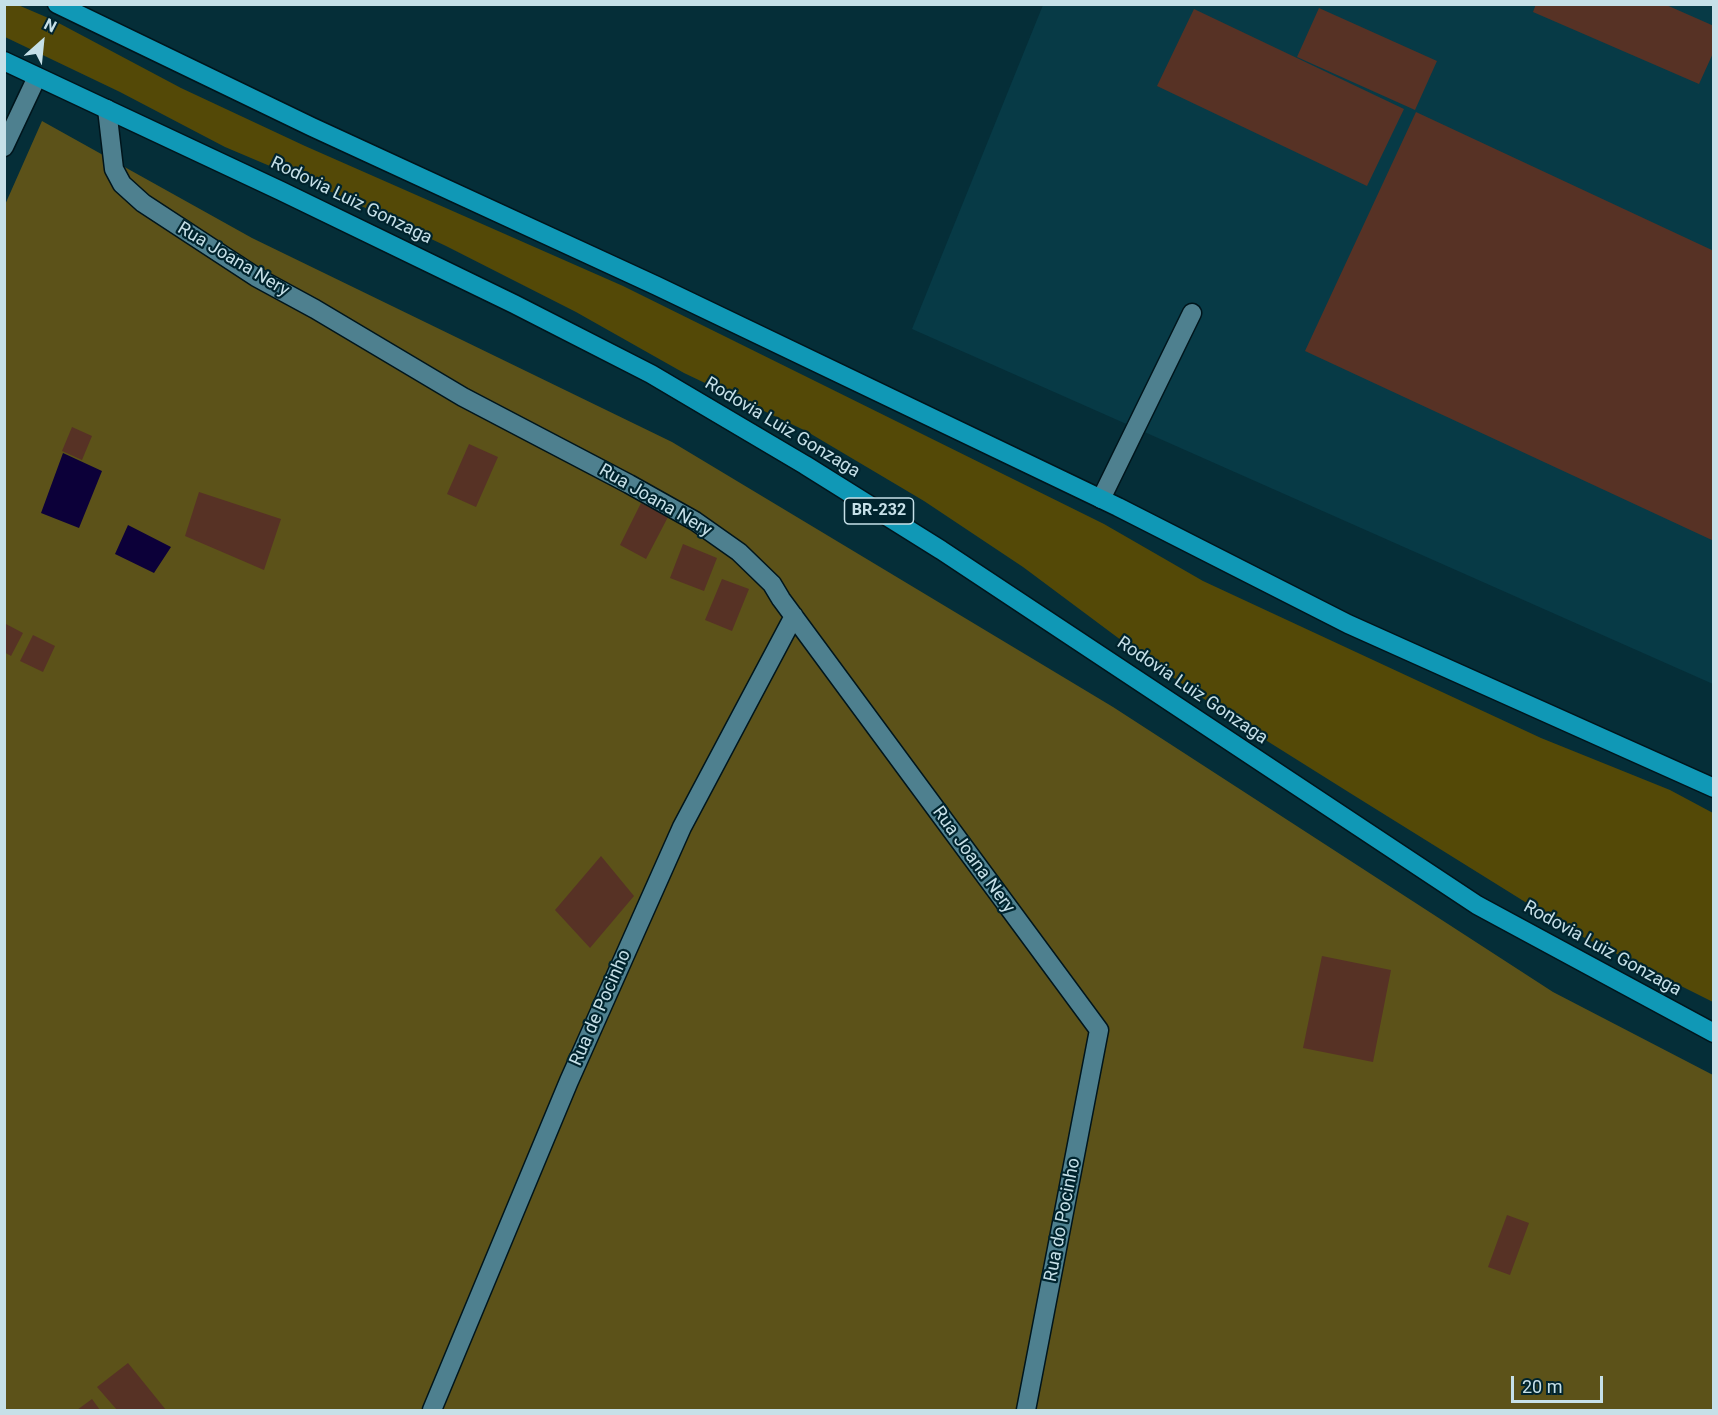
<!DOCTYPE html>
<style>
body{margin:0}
#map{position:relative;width:1718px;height:1415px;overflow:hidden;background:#052e38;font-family:Roboto,sans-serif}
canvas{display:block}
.frame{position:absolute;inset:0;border:6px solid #c6e0e8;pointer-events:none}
.north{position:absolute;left:12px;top:12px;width:60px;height:60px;-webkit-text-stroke:4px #00242e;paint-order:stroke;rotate:27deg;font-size:16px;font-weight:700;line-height:24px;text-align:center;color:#c6e0e8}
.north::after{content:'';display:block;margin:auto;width:21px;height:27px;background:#c6e0e8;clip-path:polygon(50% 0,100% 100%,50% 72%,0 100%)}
.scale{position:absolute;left:1511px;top:1376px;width:92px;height:27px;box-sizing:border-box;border:3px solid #c6e0e8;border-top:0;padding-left:8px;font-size:18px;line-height:21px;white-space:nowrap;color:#c6e0e8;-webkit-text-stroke:4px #00242e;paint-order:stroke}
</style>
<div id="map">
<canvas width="1718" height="1415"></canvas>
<div class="frame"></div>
<div class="north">N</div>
<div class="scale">20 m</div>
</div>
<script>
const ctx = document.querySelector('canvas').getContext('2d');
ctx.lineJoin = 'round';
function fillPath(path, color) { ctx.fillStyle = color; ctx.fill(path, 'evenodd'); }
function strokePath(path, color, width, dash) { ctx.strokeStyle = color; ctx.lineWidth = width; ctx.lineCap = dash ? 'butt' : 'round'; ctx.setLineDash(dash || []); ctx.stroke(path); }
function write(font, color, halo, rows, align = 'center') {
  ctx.font = font + ' Roboto,sans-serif'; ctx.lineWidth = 4.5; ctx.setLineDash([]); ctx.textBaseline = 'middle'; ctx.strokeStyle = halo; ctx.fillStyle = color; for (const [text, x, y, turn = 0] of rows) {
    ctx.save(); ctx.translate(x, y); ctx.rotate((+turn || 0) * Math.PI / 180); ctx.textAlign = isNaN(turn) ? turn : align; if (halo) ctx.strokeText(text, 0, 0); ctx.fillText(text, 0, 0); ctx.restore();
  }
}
fillPath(new Path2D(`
 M1043,5h670v679l-801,-355z`), '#073a46');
fillPath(new Path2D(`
 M5,4l13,1 35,15 128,68 124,58 318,140 481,238 99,57 338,157 129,52 43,23v189l-138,-69 -225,-140 -110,-69 -99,-69 -118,-88 -99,-66 -118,-70 -122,-58 -108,-61 -130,-66 -110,-52 -111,-47 -105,-55 -115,-55z`), '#544907');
fillPath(new Path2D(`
 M42,121l210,117 420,204 441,265 440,285 160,83v335h-1708l-1,-1203z`), '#5c5219');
fillPath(new Path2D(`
 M63,453l39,18 -23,57 -38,-15z
 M128,525l43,22 -17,26 -39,-19z`), '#0c0039');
fillPath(new Path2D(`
 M1536,4h128l50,22v25l-15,33 -166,-72z
 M1319,8l118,53 -22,49 -118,-53z
 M1194,9l210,100 -37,77 -210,-100z
 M1416,112l298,139v290l-409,-190z
 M72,427l20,9 -10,24 -20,-9z
 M469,444l29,13 -22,50 -29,-13z
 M199,492l82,27 -17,51 -79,-34z
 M641,503l27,14 -22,42 -26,-14z
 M683,544l34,14 -13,33 -34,-13z
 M722,579l27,10 -17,42 -27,-11z
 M4,623l19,10 -12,23 -7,-4z
 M33,635l22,11 -12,26 -23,-11z
 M601,856l33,40 -44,52 -35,-38z
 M1322,956l69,14 -18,92 -70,-14z
 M1507,1215l22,8 -19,52 -22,-8z
 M128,1363l38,47h-49l-20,-23z
 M92,1399l8,11h-23z`), '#573225');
const minor = new Path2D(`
 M107,109l7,60 8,15 21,19 113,74 59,32 148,88 166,87 66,37 44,31 33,32 9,15 318,431 -73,380
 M4,147l33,-70
 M1101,499l91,-186
 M432,1410l137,-329 113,-254 112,-211`);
const highway = new Path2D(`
 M57,4l255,123 345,159 461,221 230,117 366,164
 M4,61l277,130 233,113 137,70 154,91 136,85 536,355 237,128`);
strokePath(minor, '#00151c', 21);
strokePath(highway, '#00151c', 21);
strokePath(minor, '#4e808f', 18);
strokePath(highway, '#1098b6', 18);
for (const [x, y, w] of [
 [879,511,69]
]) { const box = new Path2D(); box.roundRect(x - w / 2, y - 13, w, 26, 4.5); ctx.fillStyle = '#00242e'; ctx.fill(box); strokePath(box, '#c6e0e8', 1.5); }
write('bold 16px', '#c6e0e8', null, [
 ["BR-232",879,511]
]);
write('18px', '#c6e0e8', '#00242e', [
 ["Rodovia Luiz Gonzaga",351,201,26],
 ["Rua Joana Nery",233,260,31],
 ["Rodovia Luiz Gonzaga",782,428,31],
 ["Rua Joana Nery",655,501,30],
 ["Rodovia Luiz Gonzaga",1192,691,34],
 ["Rua Joana Nery",973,860,54],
 ["Rodovia Luiz Gonzaga",1602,949,29],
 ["Rua de Pocinho",601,1008,-66],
 ["Rua do Pocinho",1063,1220,-79]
]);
</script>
